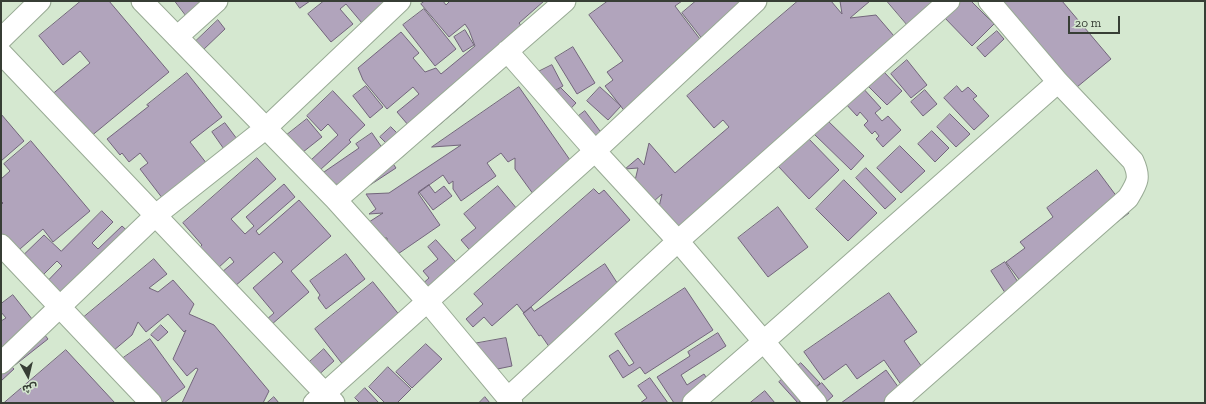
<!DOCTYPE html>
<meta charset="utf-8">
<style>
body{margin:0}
#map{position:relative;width:1206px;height:404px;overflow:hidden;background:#d5e8d0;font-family:"Zilla Slab","Noto Sans Arabic",serif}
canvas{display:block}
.frame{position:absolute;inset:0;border:2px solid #373e35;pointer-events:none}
.north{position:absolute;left:8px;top:356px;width:40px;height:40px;-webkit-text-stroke:3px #d5e8d0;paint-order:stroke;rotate:172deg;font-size:11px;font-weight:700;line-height:16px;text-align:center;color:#373e35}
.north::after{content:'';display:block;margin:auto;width:14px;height:18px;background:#373e35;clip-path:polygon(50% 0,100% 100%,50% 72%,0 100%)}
.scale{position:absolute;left:1068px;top:16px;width:52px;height:18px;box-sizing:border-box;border:2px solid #373e35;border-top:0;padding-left:5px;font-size:12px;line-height:14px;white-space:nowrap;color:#373e35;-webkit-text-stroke:3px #d5e8d0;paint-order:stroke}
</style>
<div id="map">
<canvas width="1206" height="404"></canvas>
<div class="frame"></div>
<div class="north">ش</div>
<div class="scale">20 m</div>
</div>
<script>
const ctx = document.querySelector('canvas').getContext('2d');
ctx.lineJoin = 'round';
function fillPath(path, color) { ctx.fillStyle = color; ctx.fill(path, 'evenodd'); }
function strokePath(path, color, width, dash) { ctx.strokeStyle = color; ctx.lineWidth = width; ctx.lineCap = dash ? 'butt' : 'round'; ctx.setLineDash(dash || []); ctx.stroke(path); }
const building = new Path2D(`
 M81,1h28l60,71 -79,65 -40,-41 40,-33 -10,-12 -17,14 -24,-29z
 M175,1h32l-19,17z
 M295,1h15l-10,7z
 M324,1h63l-25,22 -16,-19 -6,5 13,15 -22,18 -23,-28z
 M425,1h18l3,4 4,-4h94l-25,22 15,18 -72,50 4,11 -41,35 -5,2 -23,-27 22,-18 -6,-7 -26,22 -24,-29 -5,-12 43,-36 18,21 -6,5 12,14 11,-4 5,6 34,-28 -6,-16 -4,-6 -16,13 -28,-33z
 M608,1h74l-7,5 34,45 -83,62 -21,-27 8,-6 -6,-8 16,-11 -34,-46z
 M696,1h66l-55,44 -25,-32z
 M798,1h33l11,13 -2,-13h30l-20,17 26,-3 24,28 -224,199 -20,-22 6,-26 -17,15 -13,-16 6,-25 -13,1 13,-11 6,7 5,-22 26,30 54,-46 -6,-7 -9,8 -27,-32z
 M887,1h51l-27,28z
 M956,1h15l23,23 -22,22 -30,-31z
 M988,1h74l49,58 -40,33z
 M424,9l32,40 -21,17 -32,-41z
 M218,20l7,9 -22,21 -8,-8z
 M465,30l9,15 -11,7 -9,-15z
 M997,31l7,8 -19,18 -8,-9z
 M573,47l22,36 -18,11 -22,-36z
 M907,60l20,25 -16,13 -20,-24z
 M552,65l11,21 -23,13 -12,-22z
 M884,72l18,19 -15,14 -18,-18z
 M187,73l35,44 -32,25 17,22 -44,35 -23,-30 8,-6 -8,-10 -11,9 -7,-9 -2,2 -13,-16 42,-33 -2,-1z
 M366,86l17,21 -13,11 -17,-22z
 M861,86l20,22 -6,5 7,8 6,-5 13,14 -18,17 -7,-8 3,-3 -4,-5 -3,3 -8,-9 4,-4 -8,-9 -3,4 -13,-14z
 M957,86l5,6 6,-5 9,9 -4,3 16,17 -15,14 -30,-32z
 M519,87l58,83 -41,28 -21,-29v-11l-7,4 -7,-9 -14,10 9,13 -35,25 -8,-12v-8l-4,3 -6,-9 -25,18 22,32 -45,31 -8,-11v-7h-7l-11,-16 14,-9 -14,1 7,-5 -10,-15 23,-1 72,-48 -29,2z
 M600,87l21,19 -13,14 -21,-19z
 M561,88l15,15 -15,16 -16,-15z
 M925,90l12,14 -14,12 -12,-14z
 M333,91l32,34 -16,15 2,2 -31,28 -9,-10 27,-25 -10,-11 -7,7 -14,-15z
 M585,111l24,32 -43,-17z
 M1,114l23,27 -23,20z
 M950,114l20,20 -14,13 -19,-20z
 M307,119l15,18 -24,19 -15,-18z
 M827,120l37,36 -13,14 -37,-36z
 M225,123l15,20 -14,9 -14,-20z
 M391,127l21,21 -11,10 -21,-21z
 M932,131l17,17 -14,14 -17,-18z
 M372,133l24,35 -49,32 -10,-16 -3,2 -10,-14 35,-24 -3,-4z
 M808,138l31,32 -30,29 -31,-33z
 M31,141l59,70 -37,31 -10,-13 -38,33 -4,-4v-53l2,-2 -2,-2v-22l9,-8 -6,-7z
 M900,146l25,25 -24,22 -24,-25z
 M257,158l19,21 -45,40 14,15 9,-8 -8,-9 38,-33 11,13 -39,34 3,4 40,-35 32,36 -40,35 18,21 -38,33 -5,-5 8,-7 -21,-25 30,-26 -9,-10 -40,35 -12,-15 12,-10 -4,-5 -13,12 -18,-21 3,-3 -19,-22z
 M866,168l30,31 -11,10 -29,-31z
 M1097,170l32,43 -102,77 -21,-28 19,-14 -5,-6 33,-25 -6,-9z
 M844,180l33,33 -29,28 -32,-32z
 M429,185l6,8 9,-7 8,10 -19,14 -14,-18z
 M498,186l24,29 -48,40 -13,-15 15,-12 -12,-14z
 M594,189l5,5 5,-4 26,30 -106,93 -7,-9 -25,22 -8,-9 -11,10 -7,-8 17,-15 -9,-10z
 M778,207l30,40 -40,30 -30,-39z
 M102,211l11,11 -21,21 6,6 24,-23 14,13 -78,70 -23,-15 27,-28 -5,-5 -27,27 -20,-20 34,-33 17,16z
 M436,240l25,28 -33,29 -9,-10 10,-9 -6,-7 15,-12 -10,-12z
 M346,254l19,25 -39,30 -8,-11 2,-3 -10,-14z
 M154,259l13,15 -18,14 9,4 15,-12 21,24 -5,10 25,11 55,66 -6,12h-81l16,-34 -2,-1 -9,8 -14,-17 13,-29 -2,2 -16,-18 -22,18 -8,-10 -6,13 -31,26 -29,-34z
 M1005,262l20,31 -14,9 -20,-31z
 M605,264l18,28 -71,59 -11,-16 -2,1 -16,-23 8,-6 3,4z
 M373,282l32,40 -58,48 -32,-41z
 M685,288l28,42 -68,44 -5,-7 -17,11 -14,-22 9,-6 11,16 5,-3 -19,-29z
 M889,293l28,39 -13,9 29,42 -28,20h-64l45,-33 13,18 3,-2 -18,-26 -27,19 -11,-15 -22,16 -20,-28z
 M13,295l35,44 -33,26 -14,-17v-27l5,-3 -5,-6v-8z
 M161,325l7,7 -10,9 -7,-6z
 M718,333l8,13 -45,29 6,10 17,-11 11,17 -18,12h-23l-17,-26 33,-21 -2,-4z
 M506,338l6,28 -29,6 -16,-27z
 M150,339l35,48 -21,16h-25l-27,-37z
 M426,344l16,15 -30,29 -16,-16z
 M324,349l10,12 -19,17 -11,-11z
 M66,350l49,53h-111z
 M1,355l13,14 -13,12z
 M801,363l19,20 -22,20 -19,-21z
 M388,367l23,22 -14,14h-12l-16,-16z
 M650,378l18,25h-28l7,-5 -9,-12z
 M822,383l11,13 -8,7 -23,-4z
 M365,388l14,15h-19l-5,-5z
 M765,391l10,12h-25z
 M274,397l5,6h-12z
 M485,397l5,6h-11z`);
fillPath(building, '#b1a4bc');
strokePath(building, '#72657b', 1);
const street = new Path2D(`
 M142,1l194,199 91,101 85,102
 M177,37l40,-36
 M1,39l39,-38
 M507,51l88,100 83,90 138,162
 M1,53l333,350
 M336,200l229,-199
 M1,245l150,158
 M1,363l155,-148 110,-87 134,-127
 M508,398l170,-157 271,-240
 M314,403l281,-252 161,-150
 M693,403l70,-61 295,-260
 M895,403l233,-205c9,-15 13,-20 5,-37l-75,-79 -69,-81`);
strokePath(street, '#98aa94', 23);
strokePath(street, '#fff', 21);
</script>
